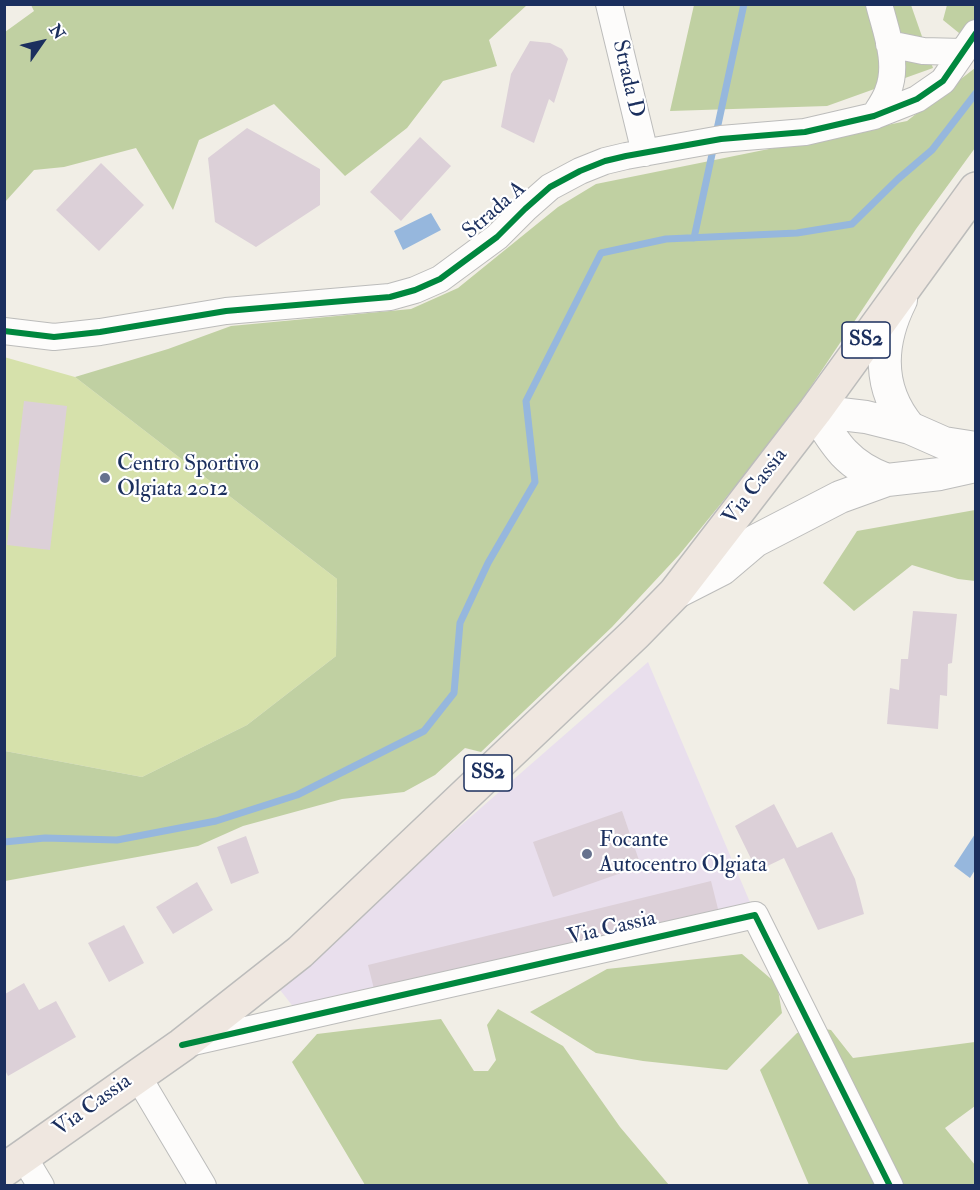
<!DOCTYPE html>
<style>
body{margin:0}
#map{position:relative;width:980px;height:1190px;overflow:hidden;background:#f1eee6;font-family:"IM FELL Double Pica",serif}
canvas{display:block}
.frame{position:absolute;inset:0;border:6px solid #1b2f5e;pointer-events:none}
.north{position:absolute;left:12px;top:12px;width:60px;height:60px;-webkit-text-stroke:4px #fff;paint-order:stroke;rotate:56deg;font-size:16px;font-weight:700;line-height:24px;text-align:center;color:#1b2f5e}
.north::after{content:'';display:block;margin:auto;width:21px;height:27px;background:#1b2f5e;clip-path:polygon(50% 0,100% 100%,50% 72%,0 100%)}
</style>
<div id="map">
<canvas width="980" height="1190"></canvas>
<div class="frame"></div>
<div class="north">N</div>
</div>
<script>
const ctx = document.querySelector('canvas').getContext('2d');
ctx.lineJoin = 'round';
function fillPath(path, color) { ctx.fillStyle = color; ctx.fill(path, 'evenodd'); }
function strokePath(path, color, width, dash) { ctx.strokeStyle = color; ctx.lineWidth = width; ctx.lineCap = dash ? 'butt' : 'round'; ctx.setLineDash(dash || []); ctx.stroke(path); }
function write(font, color, halo, rows, align = 'center') {
  ctx.font = font + ' "IM FELL Double Pica",serif'; ctx.lineWidth = 4.5; ctx.setLineDash([]); ctx.textBaseline = 'middle'; ctx.strokeStyle = halo; ctx.fillStyle = color; for (const [text, x, y, turn = 0] of rows) {
    ctx.save(); ctx.translate(x, y); ctx.rotate((+turn || 0) * Math.PI / 180); ctx.textAlign = isNaN(turn) ? turn : align; if (halo) ctx.strokeText(text, 0, 0); ctx.fillText(text, 0, 0); ctx.restore();
  }
}
fillPath(new Path2D(`
 M648,662l104,245 -454,106 -21,-27z`), '#e9dfed');
fillPath(new Path2D(`
 M4,357l71,20 262,202 -1,77 -89,69 -105,52 -137,-26z`), '#d6e1ab');
fillPath(new Path2D(`
 M31,5h496l-38,35 8,26 -54,15 -36,47 -62,48 -71,-72 -75,36 -26,70 -37,-62 -72,19 -30,3 -29,32v-170l29,-21z
 M694,5h217l22,63 -106,38 -157,5z
 M947,5h28v41l-32,-26z
 M975,68v80l-59,81 -130,195 -107,131 -67,72 -131,125 -16,-4 -30,27 -31,17 -62,7 -99,27 -45,20 -193,35v-130l137,26 105,-52 89,-69 1,-77 -262,-202 93,-28 63,-23 180,-17 47,-21 100,-81 38,-23 311,-63z
 M975,510v71l-17,-2 -46,-14 -58,46 -31,-28 34,-52z
 M742,954l35,30 5,29 -55,57 -84,-9 -47,-8 -66,-41 77,-43z
 M498,1009l65,37 57,81 49,58h-304l-73,-123 25,-28 124,-15 33,52h14l8,-11 -9,-35z
 M813,1027l18,3 22,28 122,-16v64l-30,22 30,37v20h-166l-49,-115 37,-37z`), '#c0d0a2');
fillPath(new Path2D(`
 M431,213l10,17 -38,20 -9,-19z
 M975,834v36l-5,8 -16,-12z`), '#96b7dd');
strokePath(new Path2D(`
 M716,134l28,-130
 M694,238l20,-93
 M4,842l41,-4 72,2 99,-19 81,-26 127,-64 30,-38 6,-70 28,-60 47,-81 -9,-81 75,-148 65,-14 131,-6 55,-9 46,-45 34,-29 44,-57`), '#96b7dd', 7);
fillPath(new Path2D(`
 M530,41l20,2 12,6 6,10 -14,44 -5,-4 -15,44 -33,-16 10,-53z
 M247,128l73,41v36l-64,42 -41,-25 -7,-64z
 M420,137l31,29 -50,55 -31,-29z
 M101,163l43,42 -45,46 -43,-41z
 M24,401l43,5 -17,144 -43,-5z
 M913,611l44,3 -5,49 -4,1 -1,32 -7,-1 -2,34 -51,-5 3,-36 9,2 2,-31h7z
 M774,804l23,44 35,-16 23,47 9,35 -46,16 -34,-72 -27,13 -22,-45z
 M622,811l19,55 -88,31 -20,-55z
 M246,836l13,37 -28,11 -14,-37z
 M711,881l8,32 -343,84 -8,-32z
 M197,882l16,28 -40,24 -17,-27z
 M124,925l20,38 -35,19 -21,-39z
 M24,983l15,27 17,-9 20,36 -68,39 -3,-6v-76z`), '#dcd0d8');
const minor = new Path2D(`
 M609,4l36,149
 M889,44l34,7 40,1
 M874,116c5,-8 11,-16 14,-25 11,-28 -2,-59 -9,-87
 M4,331l50,6 46,-5 126,-21 164,-14 25,-7 25,-11 57,-42 28,-28 25,-22 30,-16 25,-10 21,-5 95,-17 84,-7 69,-16 43,-17 26,-18 33,-48
 M184,1044l571,-129 135,271
 M137,1075l66,111
 M23,1156l18,30`);
const tertiary = new Path2D(`
 M901,300c-22,44 -24,89 9,128
 M815,411l51,6 44,11 34,15 32,5
 M815,411c20,34 33,55 72,69
 M675,593l47,-24 33,-28 85,-44 47,-17 53,-6 36,-8`);
const primary = new Path2D(`
 M4,1170l178,-125 118,-93 336,-319 39,-40 140,-182 161,-222`);
strokePath(minor, '#bcbcbb', 28);
strokePath(tertiary, '#bcbcbb', 34);
strokePath(primary, '#bcbcbb', 36);
strokePath(minor, '#fdfcfb', 26);
strokePath(tertiary, '#fdfcfb', 32);
strokePath(primary, '#efe7e0', 33);
strokePath(new Path2D(`
 M4,331l50,6 46,-5 126,-21 164,-14 25,-7 25,-11 57,-42 28,-28 25,-22 30,-16 25,-10 21,-5 95,-17 84,-7 69,-16 43,-17 26,-18 33,-48
 M182,1045l573,-130 135,271`), '#00873e', 6);
for (const [x, y, r, color] of [
 [105,478,6,"#66728e"],
 [587,854,6,"#66728e"]
]) { const dot = new Path2D(); dot.arc(x, y, r, 0, 2 * Math.PI); ctx.fillStyle = color; ctx.fill(dot); strokePath(dot, '#fff', 2); }
for (const [x, y, w] of [
 [866,340,48],
 [488,773,48]
]) { const box = new Path2D(); box.roundRect(x - w / 2, y - 18, w, 36, 4.5); ctx.fillStyle = '#fff'; ctx.fill(box); strokePath(box, '#1b2f5e', 1.5); }
write('bold 21px', '#1b2f5e', null, [
 ["SS2",866,340],
 ["SS2",488,773]
]);
write('22px', '#1b2f5e', '#fff', [
 ["Strada D",627,79,77],
 ["Strada A",495,211,-41],
 ["Via Cassia",756,487,-52],
 ["Via Cassia",612,929,-13],
 ["Via Cassia",93,1106,-36]
]);
write('22px', '#1b2f5e', '#fff', [
 ["Centro Sportivo",117,465],
 ["Olgiata 2012",117,490],
 ["Focante",599,841],
 ["Autocentro Olgiata",599,866]
], 'left');
</script>
